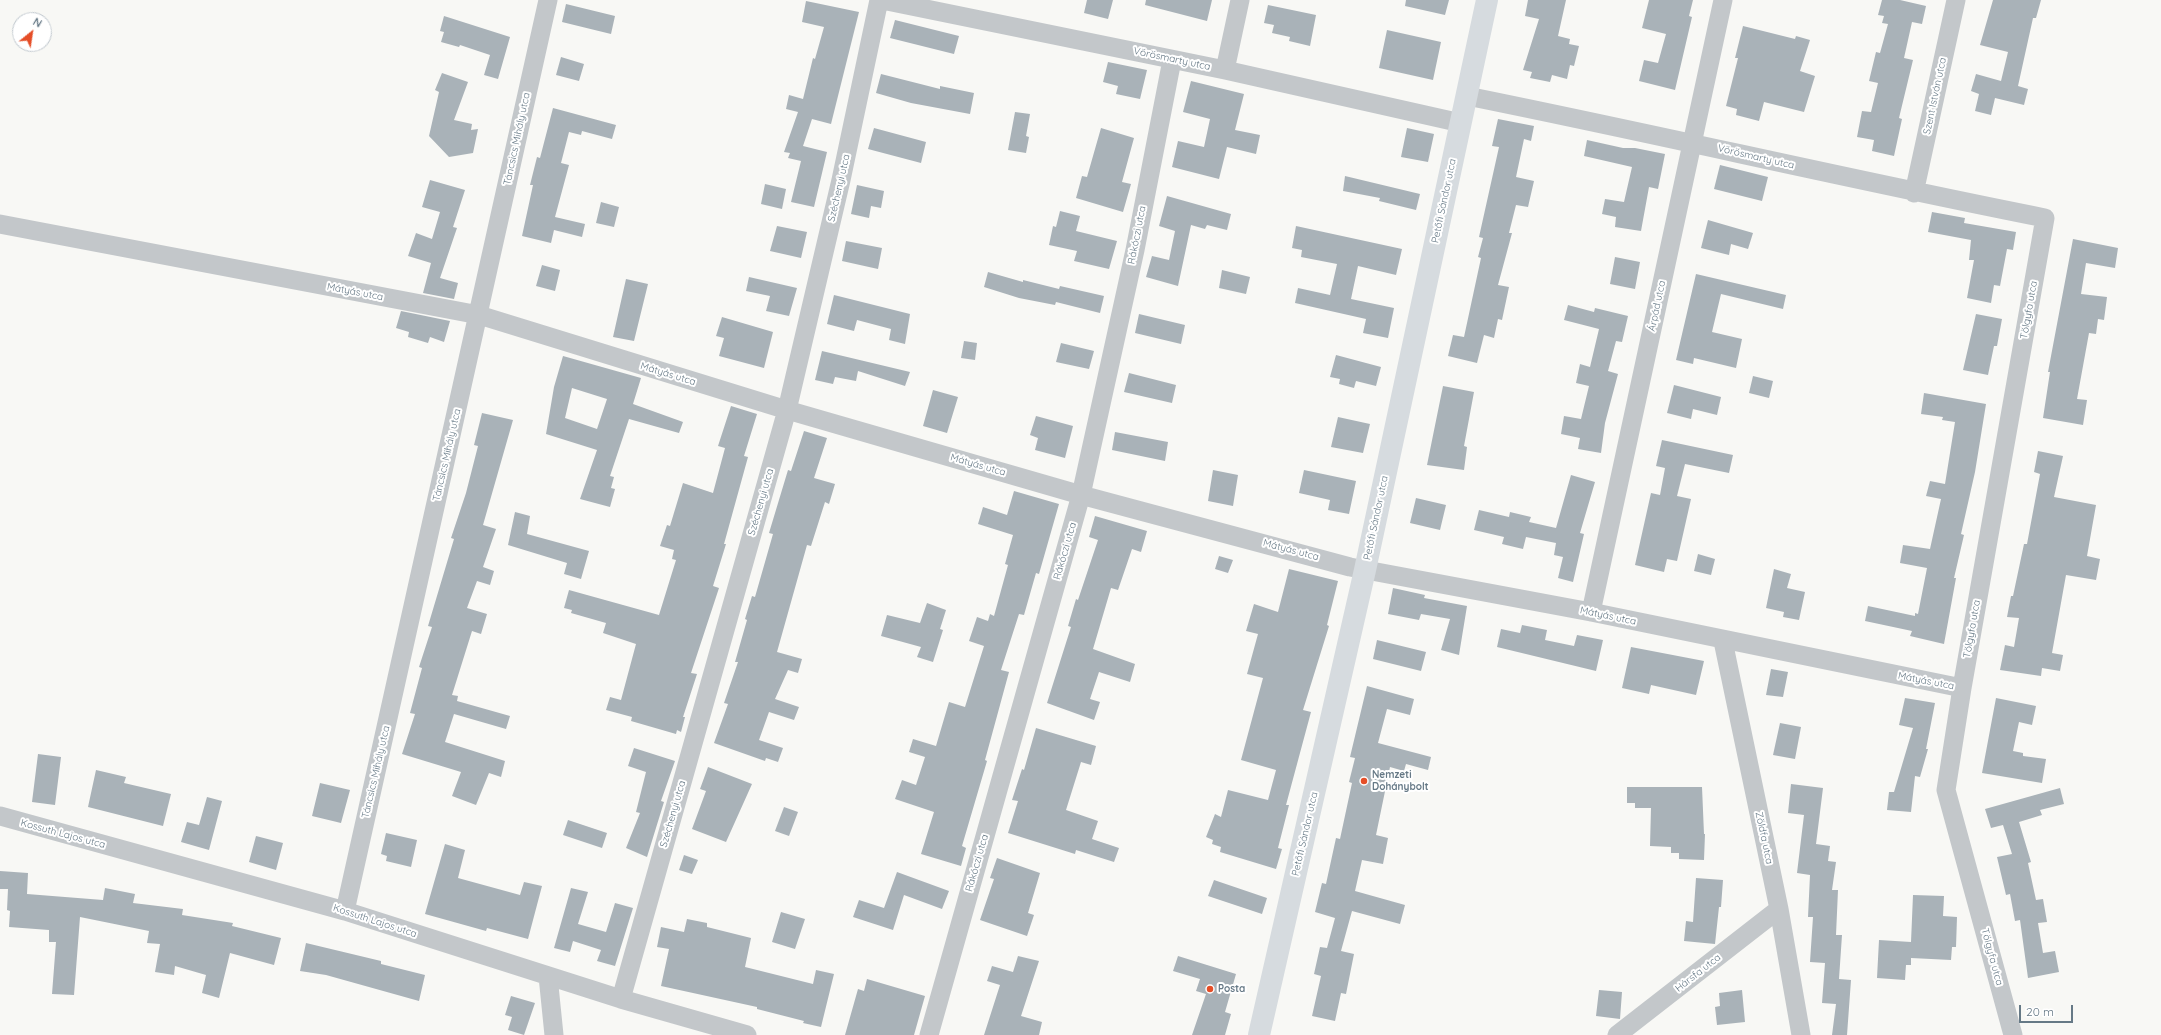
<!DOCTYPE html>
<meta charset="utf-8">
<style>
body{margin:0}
#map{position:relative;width:2161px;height:1035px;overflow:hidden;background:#f8f8f5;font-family:Quicksand,sans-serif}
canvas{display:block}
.north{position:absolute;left:12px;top:12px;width:40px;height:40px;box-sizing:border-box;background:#fff;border:1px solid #c2c9cf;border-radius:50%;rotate:30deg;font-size:11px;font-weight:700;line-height:16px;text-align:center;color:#667986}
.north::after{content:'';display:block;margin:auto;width:14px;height:18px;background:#e54e27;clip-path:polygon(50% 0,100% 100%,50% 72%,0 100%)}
.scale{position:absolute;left:2019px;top:1005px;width:54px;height:18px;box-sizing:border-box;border:2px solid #667986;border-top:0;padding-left:5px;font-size:12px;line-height:14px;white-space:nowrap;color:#667986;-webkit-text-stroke:3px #fff;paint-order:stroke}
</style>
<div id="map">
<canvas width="2161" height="1035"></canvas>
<div class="north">N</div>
<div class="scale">20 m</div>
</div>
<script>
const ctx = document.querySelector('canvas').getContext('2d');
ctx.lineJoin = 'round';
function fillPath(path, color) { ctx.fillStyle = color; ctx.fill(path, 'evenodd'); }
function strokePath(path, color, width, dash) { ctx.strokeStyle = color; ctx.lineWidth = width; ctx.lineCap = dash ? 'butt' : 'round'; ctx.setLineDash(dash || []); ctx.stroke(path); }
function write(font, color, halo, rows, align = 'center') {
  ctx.font = font + ' Quicksand,sans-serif'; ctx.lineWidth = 4; ctx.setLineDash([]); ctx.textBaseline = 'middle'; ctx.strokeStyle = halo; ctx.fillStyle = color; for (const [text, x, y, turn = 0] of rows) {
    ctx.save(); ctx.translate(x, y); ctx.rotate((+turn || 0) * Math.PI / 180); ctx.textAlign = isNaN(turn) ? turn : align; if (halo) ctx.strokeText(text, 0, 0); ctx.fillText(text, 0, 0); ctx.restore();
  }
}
fillPath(new Path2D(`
 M1087,0h26l-5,19 -24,-6z
 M1146,0h66l-5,21 -62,-16z
 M1406,0h43l-4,15 -40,-9z
 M1528,0h38l-8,36 12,3 -1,5 10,2 -5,20 -4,-1 -3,14 -15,-4 -2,7 -20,-4 2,-6 -9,-2 16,-51 -14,-3z
 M1649,0h44l-4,16 3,1 -17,73 -36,-9 5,-21 14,3 8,-29 -24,-6z
 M1882,0h18l26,6 -4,18 -10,-2 -8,36 9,2 -14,58 3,1 -8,37 -22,-5 2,-11 -17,-3 5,-26 9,1 7,-29 -9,-2 7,-29 4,1 8,-29 -6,-1 2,-7 -6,-1z
 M1993,0h48l-5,18h-3l-15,68 10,3 -4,16 -29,-7 -4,17 -16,-4 4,-17 -8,-3 5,-17 25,7 7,-29 -28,-7z
 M806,1l53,11 -28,112 -19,-5 -9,27 24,6 -13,55 -23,-5 10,-41 -13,-3 2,-5 -6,-1 14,-40 -12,-3 3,-14 14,4 10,-41 2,1 9,-32 -22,-5z
 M566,4l49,12 -4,18 -49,-12z
 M1268,5l48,10 -6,31 -21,-5 1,-4 -18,-4 2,-8 -10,-2z
 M444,16l66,21 -12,42 -14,-4 6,-20 -30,-10 -1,2 -18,-5 3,-10 -4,-1z
 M895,20l64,16 -5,18 -64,-16z
 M1743,26l52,13 1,-3 14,4 -10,31 15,5 -11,36 -40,-10 -5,19 -23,-6 1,-6 -11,-3 12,-48h-3z
 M1387,30l54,12 -8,38 -54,-12z
 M561,57l23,7 -5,17 -23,-6z
 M1108,62l39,8 -7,29 -24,-5 2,-8 -15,-4z
 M442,73l26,9 -14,38 18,4 -1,6 7,-1 -5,24 -24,4 -20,-21 10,-44 -4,-2z
 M881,74l59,15v-3l34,7 -4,21 -59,-11 -35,-10z
 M1191,81l53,13 -9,36 25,5 -4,19 -29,-7 -8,32 -47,-12 6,-26 26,6 6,-28 -27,-7z
 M553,108l63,17 -4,14 -30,-8 -1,4 -12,-3 -8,31 8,2 -14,52 30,7 -3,13 -28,-7 -3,13 -29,-7 11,-51h-3l7,-28 3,1z
 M1015,112l15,2 -4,22 3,1 -3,16 -18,-3z
 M1498,119l36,7 -3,15 -7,-2 -8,38 18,4 -6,26 -12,-2 -7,28h3l-14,52 11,2 -7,33 -4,-1 -4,19 -10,-3 -7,28 -29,-7 5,-21 11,2 17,-79 -3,-1 5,-19 -4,-1 20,-90 -7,-1z
 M874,128l52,14 -5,21 -53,-14z
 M1101,128l33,10 -12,44 9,2 -8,28 -47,-14 6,-22 5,1z
 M1407,128l27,6 -6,28 -27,-5z
 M1587,140l36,8h12l30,6 -7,35 -9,-2 -8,44 -26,-4 1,-10 -14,-3 3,-15 19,3 8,-35 -48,-11z
 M1720,165l48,12 -6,24 -48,-12z
 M1345,176l75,18 -4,16 -37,-9 1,-3 -37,-7z
 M430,180l35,10 -12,37 4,1 -17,50 18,5 -4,16 -31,-6 8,-30 -23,-7 8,-23 16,6 8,-27 -18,-5z
 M765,184l21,5 -4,20 -21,-5z
 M857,185l27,6 -3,17 -10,-2 -2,12 -18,-4z
 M1167,196l64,18 -4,16 -20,-5 -2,4 -14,-4 -13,61 -32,-9 6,-21 17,4 6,-29 -16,-5z
 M601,202l18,5 -5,20 -18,-4z
 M1060,211l20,5 -4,15 41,10 -8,28 -35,-8 3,-10 -28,-6 4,-19 3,1z
 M1932,212l33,6 -1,5 52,9 -3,18 -6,-1 -7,37 -6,-1 -3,18 -24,-5 7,-38h-5l2,-20 -43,-8z
 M1708,220l45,13 -5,16 -17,-5 -2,11 -28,-7z
 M777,226l30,6 -6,26 -31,-7z
 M1296,226l106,23 -6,26 -38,-9 -7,33 43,9 -6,30 -25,-5 3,-14 -71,-16 3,-15 32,7 7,-31 -36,-7 1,-7 -10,-2z
 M2073,239l45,9 -3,20 -29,-5 -5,31 26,3 -3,23 -6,-1 -2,15 -7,-1 -12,66 10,1 -4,25 -40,-7 7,-46h-2z
 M846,241l36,7 -4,21 -36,-8z
 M1615,257l25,5 -5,27 -25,-5z
 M542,265l18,5 -5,21 -19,-5z
 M1222,270l28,7 -4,17 -27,-6z
 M988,272l35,10v-2l36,9 1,-3 44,10 -4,17 -44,-11 -1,3 -36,-7 -35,-11z
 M1696,274l90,21 -3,14 -62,-15 -9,38 30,7 -6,29 -42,-10 -1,6 -17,-4z
 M749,277l48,11 -8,28 -23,-5 4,-15 -24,-5z
 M626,279l22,5 -14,57 -21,-4z
 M834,295l76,19 -5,30 -16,-4 2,-11 -34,-9 -3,11 -27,-7z
 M1568,305l26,7 1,-4 33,8 -6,26 -6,-1 -8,30 10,3 -13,49 -4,30 -23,-4 2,-11 -19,-4 3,-18 17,3 8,-33 -13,-3 4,-19 10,3 9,-38 -35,-9z
 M401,311l49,10 -6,21 -14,-5 -2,6 -20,-6 1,-5 -13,-4z
 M1139,314l46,11 -4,19 -46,-11z
 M1976,314l26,5 -5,27h-3l-6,29 -25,-5z
 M722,317l51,15 -9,36 -45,-12 5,-18 -8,-2z
 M964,341l13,2 -2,17 -14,-2z
 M1061,343l33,8 -5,18 -33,-7z
 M822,351l88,21 -5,14 -47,-15 -2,10 -21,-4 -2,7 -18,-4z
 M1336,355l45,12 -5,19 -20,-5 -2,7 -15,-4 1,-5 -10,-2z
 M563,356l78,22 -8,26 50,18 -4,11 -50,-14 -19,57 4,1 -3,11 4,1 -5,18 -30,-8 17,-49 -51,-16 8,-47zM572,388l35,11 -10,30 -32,-11z
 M1129,373l47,12 -4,18 -48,-11z
 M1753,376l20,5 -4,17 -20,-5z
 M1674,385l47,12 -4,18 -24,-6 -2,10 -24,-6z
 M1443,386l31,6 -10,54 3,1 -3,23 -37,-5z
 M933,390l25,7 -11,36 -24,-7z
 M1924,393l62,11 -11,68 -14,62 3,1 -10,43h2l-12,66 -34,-8 2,-5 -47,-10 3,-15 47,10v-3l3,1 9,-46 -27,-5 3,-18 27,4 11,-50 -15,-3 4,-15 15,3 10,-62 -13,-2 1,-3 -22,-3z
 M731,406l26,8 -13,42 4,1 -24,87h2l-13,42 6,2 -28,85 6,1 -14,43h2l-4,15 -4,-2 -1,4 -45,-13 1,-4 -26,-7 4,-13 11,3 15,-56 -33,-11 3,-10 -35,-10 1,-3 -8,-2 5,-18 90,25 17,-55 -4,-1 2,-9 -14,-4 7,-21 3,1 13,-43 30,10 12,-45 -7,-2z
 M482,413l31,7 -30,105 13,4 -13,38 11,4 -4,14 -13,-4 -10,27 20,6 -6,20 -9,-3 -20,64 6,1 -1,5 53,15 -4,13 -52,-15 -9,28 60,19 -4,16 -12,-4 -13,32 -24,-9 9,-24 -59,-18 13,-40 -5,-1 12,-45 -3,-1 13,-40 -4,-1 26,-87 -3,-1 15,-45 12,-47 -4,-1z
 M1036,416l37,10 -8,32 -30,-8 3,-12 -8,-3z
 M1338,417l32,7 -7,29 -32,-6z
 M804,431l23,7 -13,40 21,6 -6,20 -4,-2 -14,44 -4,-1 -30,107 25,7 -4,14 -10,-3 -13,29 24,8 -5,13 -25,-8 -10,28 24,8 -5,14 -12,-4 -1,3 -51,-18 14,-39 -4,-1 14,-41h-3l12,-42 -2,-1 7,-23 3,1 18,-63 -4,-1 19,-63 3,1z
 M1115,432l53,10 -3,19 -53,-11z
 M1662,440l71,15 -4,18 -44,-9 -8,32 14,3 -14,62 -10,-2 -3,13 -29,-7 16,-72 9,2 5,-27 -9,-2z
 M2038,451l25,5 -9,41 42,8 -9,51 13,3 -4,21 -30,-5 -14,78 11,2 -3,16 -18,-3 -1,8 -41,-6 5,-25 9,2 5,-29 -12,-1 4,-21h2l11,-52h3l13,-70 -6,-2z
 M1213,470l25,5 -5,31 -25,-5z
 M1304,470l52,11 -7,33 -21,-4 2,-10 -31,-7z
 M1571,475l24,7 -15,51 4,1 -11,48 -15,-4 5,-21 -9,-2 2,-12 -30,-6 -3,12 -21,-5 2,-7 -30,-7 5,-20 30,7 1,-5 21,5 -2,5 27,6z
 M1014,491l45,13 -20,70 -3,-1 -12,42 -5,-1 -18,56 8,2 -24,88 2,1 -25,85 4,2 -5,18 -40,-12 13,-42 -39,-13 7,-19 14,5 9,-28 -16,-5 4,-13 23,7 13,-44 16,5 19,-61 -15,-5 8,-24 11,4 2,-7 4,2 14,-51 -3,-1 8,-29 -35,-11 5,-17 24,8z
 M1416,498l30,7 -6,25 -30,-7z
 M515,512l15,4 -3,18 62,17 -8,28 -17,-5 3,-11 -59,-18z
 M1095,516l52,15 -6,21 -9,-3 -14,41 -7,-2 -18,61 42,15 -5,18 -31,-10 -9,27 10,3 -6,18 -47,-17 24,-76 -3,-1 8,-27 2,1 20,-60 -9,-3z
 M1698,554l17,5 -4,16 -17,-4z
 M1219,556l14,4 -5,13 -13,-4z
 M1289,569l49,12 -11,44 2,1 -26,84 8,2 -25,93h3l-11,43 4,1 -6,20 -56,-17 1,-5 -9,-3 1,-4 -7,-3 9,-23 6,3 7,-27 40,10 8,-30 -35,-10 22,-82 -16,-4 11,-40 -12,-3 8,-27 24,8z
 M1774,569l17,5 -4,14 18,4 -6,28 -16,-3 1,-5 -18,-4z
 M1393,588l32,7 -1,3 43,8 -8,49 -18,-5 9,-31 -29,-5 -2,6 -31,-6z
 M927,603l19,7 -6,19 3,1 -10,32 -16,-5 4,-10 -40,-11 6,-21 33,8z
 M1522,625l25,5 -2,10 29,6 3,-11 26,5 -7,31 -99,-24 4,-18 19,4z
 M1377,640l49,12 -5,19 -48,-12z
 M1631,647l73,14 -8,34 -45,-10 -2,9 -27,-6z
 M1771,669l17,3 -5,25 -17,-2z
 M1367,686l47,13 -4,16 -23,-6 -9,34 53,14 -3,13 -22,-6 -2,7 -14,-4 -14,68 12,3 -5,26 -21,-4 -7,31 50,14 -5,19 -48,-13 -11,40 13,3 -8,40 -5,-1 -6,28 -23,-5 9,-40 -7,-2 6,-27 7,1 8,-30 -20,-6 7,-29 4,1 10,-46 4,1 12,-56 -3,-1 6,-24 -5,-1z
 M1905,698l30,5 -9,46h2l-8,28 -5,-1 -4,36 -24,-2 2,-18h5l19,-64 -14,-3z
 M1996,698l40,8 -4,19 -13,-3 -6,29 10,2v3l23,3 -4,24 -60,-10z
 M1780,723l21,4 -6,32 -22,-4z
 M1036,728l60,18 -5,19 -10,-3 -15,48 32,11 -6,18 27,9 -5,14 -38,-12 -1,4 -67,-21 10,-32 -6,-1 10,-31 2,1z
 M634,748l41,13 -14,40 3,1 -17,55 -21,-9 14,-35 -4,-1 10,-40 -18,-6z
 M38,754l23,3 -6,48 -23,-3z
 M708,767l44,17 -26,58 -34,-13 14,-38 -6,-2z
 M96,770l30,7 -2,6 47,11 -8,32 -75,-19z
 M320,783l30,7 -9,33 -29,-7z
 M1791,784l32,4 -7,56 14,2 -2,15 8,1 -4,28h6l-2,45h6l-3,44 12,1 -4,55h-15l4,-31 -14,-1 3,-40 -15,-1 3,-45h-5l2,-42 -13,-2 7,-58 -16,-2z
 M1627,787h75l2,47h1l-1,26 -25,-1v-6h-8v-6l-21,-1 1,-38h-16v-5h-8z
 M2060,788l4,16 -24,6 2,5 -23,7 12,40 -3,1 8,37 7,-1 4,23 -9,1 5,30 12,-2 4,21 -31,6 -8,-58 -5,1 -5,-27 -4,1 -9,-38 15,-3 -9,-29 -12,3 -6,-19z
 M207,797l15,4 -13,49 -28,-8 6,-20 12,3z
 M784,807l14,5 -9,24 -14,-5z
 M568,820l39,13 -5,15 -39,-13z
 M386,833l31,7 -6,27 -25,-6 1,-5 -6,-2z
 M256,836l27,7 -7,27 -27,-8z
 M445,844l20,6 -7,28 62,17 4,-13 18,4 -14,53 -41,-11 -1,3 -61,-17z
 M684,855l14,5 -6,14 -13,-4z
 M997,858l43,15 -12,40 6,2 -7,21 -47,-16 14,-41 -4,-1z
 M0,871l28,2 -1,21 76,6 2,-12 30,6 -2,9 50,6 -1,6 51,8 -1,3 49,12 -7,27 -44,-12 -11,45 -17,-5 4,-18 -31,-9 -1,9 -19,-3 5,-28 -13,-1 2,-12 -69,-14 -6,78 -22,-1 4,-52h-7v-12l-40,-3 1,-16 -3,-1 1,-21h-8z
 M897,872l52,19 -7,18 -38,-14 -11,35 -40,-13 6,-17 25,8z
 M1696,878l27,2 -2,27h-2l-4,37 -31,-3 2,-20 7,1z
 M1214,880l53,18 -5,16 -54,-18z
 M571,888l17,4 -10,32 28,8 9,-29 18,5 -18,58 -18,-5 4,-11 -28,-9 -3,11 -16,-4z
 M1913,895l31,1 -1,20 14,1 -1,30h-4l-1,13 -40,-2v7h-5l-1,15 -28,-2 2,-38 32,2z
 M781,912l24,7 -10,30 -23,-7z
 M687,919l20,4v4l44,11 -6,29 68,17 3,-14 18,4 -13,53 -18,-4 1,-2 -47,-12v-2l-96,-21 8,-37 -12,-2 4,-20 23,5z
 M306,943l75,18v3l44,11 -6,26 -93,-26 -26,-4z
 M1018,956l21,5 -18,55 21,6 -3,13h-55l16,-50 -13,-4 5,-15 21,6z
 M1178,956l58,18 -11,38 6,2 -6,21h-33l14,-41 -10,-3 4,-12 -27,-8z
 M867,979l58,17 -11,39h-69l13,-46 6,2z
 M1599,990l23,2 -2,27 -24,-3z
 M1742,990l3,32 -28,3 -2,-18 5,-1 -1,-13z
 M511,996l24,7 -11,32 -16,-5 4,-13 -7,-2z`), '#a9b2b8');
strokePath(new Path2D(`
 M882,0l343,70 236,53
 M1225,70l15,-70
 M1467,96c194,39 385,84 578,122l-83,470 -16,102 67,245
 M1914,193l42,-193
 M0,224l479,91 308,95 294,85 269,72 241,45 371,76
 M1591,612l132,-612
 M1723,641l56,268 22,126
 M0,816l345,95 276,88 126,36
 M345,911l203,-911
 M548,976l6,59
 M621,999l166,-589 54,-230 38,-180
 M929,1035l152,-540 54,-245 37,-190
 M1617,1035l162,-126`), '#c3c7ca', 19);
strokePath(new Path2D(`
 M1259,1035l106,-465 122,-570`), '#d6dbdf', 22);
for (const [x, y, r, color] of [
 [1364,781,4,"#e54e27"],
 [1210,989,4,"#e54e27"]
]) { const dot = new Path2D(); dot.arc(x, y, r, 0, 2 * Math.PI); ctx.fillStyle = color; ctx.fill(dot); strokePath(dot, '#fff', 1.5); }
write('10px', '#667986', '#fff', [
 ["Vörösmarty utca",1172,59,12],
 ["Szent István utca",1935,96,-78],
 ["Táncsics Mihály utca",517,139,-78],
 ["Vörösmarty utca",1756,157,13],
 ["Széchenyi utca",839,188,-77],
 ["Petőfi Sándor utca",1444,201,-78],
 ["Rákóczi utca",1137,235,-79],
 ["Mátyás utca",355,292,11],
 ["Árpád utca",1657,306,-78],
 ["Tölgyfa utca",2029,310,-80],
 ["Mátyás utca",668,374,17],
 ["Táncsics Mihály utca",447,455,-77],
 ["Mátyás utca",978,465,16],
 ["Széchenyi utca",761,502,-74],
 ["Petőfi Sándor utca",1376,518,-78],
 ["Mátyás utca",1291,550,15],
 ["Rákóczi utca",1065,551,-74],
 ["Mátyás utca",1608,616,12],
 ["Tölgyfa utca",1972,629,-80],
 ["Mátyás utca",1926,681,11],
 ["Táncsics Mihály utca",376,772,-77],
 ["Széchenyi utca",673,814,-74],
 ["Kossuth Lajos utca",63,834,15],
 ["Petőfi Sándor utca",1305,834,-77],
 ["Zöldfa utca",1764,838,78],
 ["Rákóczi utca",977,863,-74],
 ["Kossuth Lajos utca",375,921,18],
 ["Tölgyfa utca",1992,957,75],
 ["Hársfa utca",1698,973,-38]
]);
write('bold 10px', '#667986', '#fff', [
 ["Nemzeti",1372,775],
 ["Dohánybolt",1372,787],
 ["Posta",1218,989]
], 'left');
</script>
